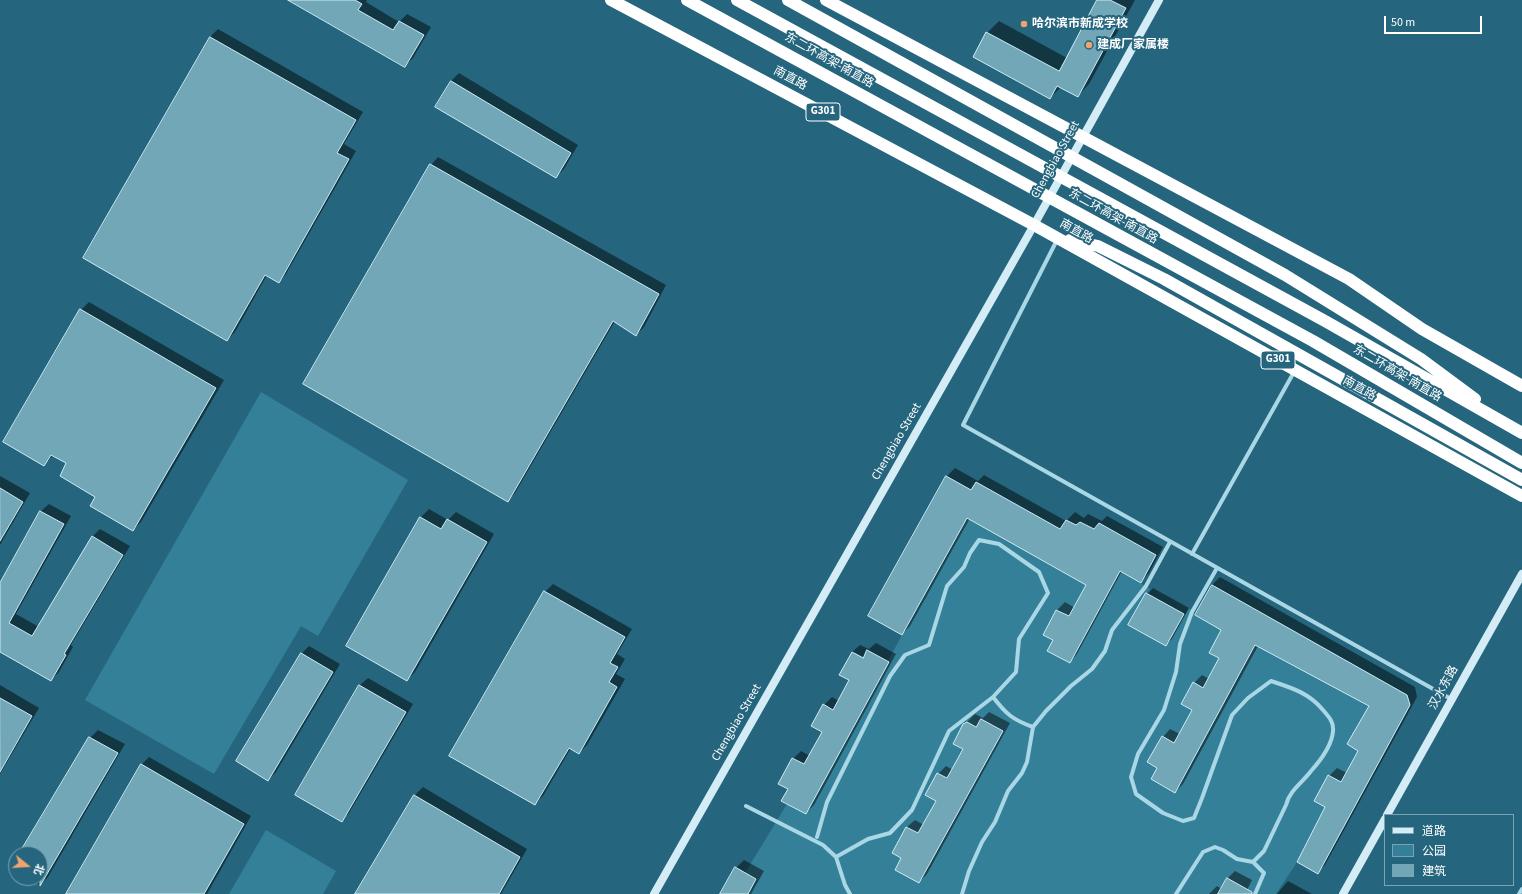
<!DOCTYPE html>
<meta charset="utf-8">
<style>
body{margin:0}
#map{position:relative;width:1522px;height:894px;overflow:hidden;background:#25667e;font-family:"Source Sans 3","Noto Sans SC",sans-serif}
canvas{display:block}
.legend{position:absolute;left:1384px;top:814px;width:130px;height:72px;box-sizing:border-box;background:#25667e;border:1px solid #7ca3b2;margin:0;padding:5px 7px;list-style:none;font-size:12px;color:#fff}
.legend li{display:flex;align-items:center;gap:8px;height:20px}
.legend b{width:20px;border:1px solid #7ca3b2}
.north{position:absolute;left:8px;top:846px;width:40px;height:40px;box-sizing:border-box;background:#25667e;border:1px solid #7ca3b2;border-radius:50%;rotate:108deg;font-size:11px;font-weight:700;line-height:16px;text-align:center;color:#fff}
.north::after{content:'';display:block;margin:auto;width:14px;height:18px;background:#efa36e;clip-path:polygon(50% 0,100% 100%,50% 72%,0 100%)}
.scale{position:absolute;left:1384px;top:16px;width:98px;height:18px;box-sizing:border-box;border:2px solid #fff;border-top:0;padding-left:5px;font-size:12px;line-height:14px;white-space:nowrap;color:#fff;-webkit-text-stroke:3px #25667e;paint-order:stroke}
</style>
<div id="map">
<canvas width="1522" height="894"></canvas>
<ul class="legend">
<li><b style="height:5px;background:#d3ecf5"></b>道路</li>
<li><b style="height:11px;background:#358099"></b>公园</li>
<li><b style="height:11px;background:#72a7b8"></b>建筑</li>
</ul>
<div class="north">北</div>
<div class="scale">50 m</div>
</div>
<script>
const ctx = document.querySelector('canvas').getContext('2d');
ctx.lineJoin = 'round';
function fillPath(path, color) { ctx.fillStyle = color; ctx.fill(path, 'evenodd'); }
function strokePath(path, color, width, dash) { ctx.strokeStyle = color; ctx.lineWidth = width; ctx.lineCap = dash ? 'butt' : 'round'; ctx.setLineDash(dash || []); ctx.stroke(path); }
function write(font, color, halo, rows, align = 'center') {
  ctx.font = font + ' "Source Sans 3","Noto Sans SC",sans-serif'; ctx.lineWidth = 4; ctx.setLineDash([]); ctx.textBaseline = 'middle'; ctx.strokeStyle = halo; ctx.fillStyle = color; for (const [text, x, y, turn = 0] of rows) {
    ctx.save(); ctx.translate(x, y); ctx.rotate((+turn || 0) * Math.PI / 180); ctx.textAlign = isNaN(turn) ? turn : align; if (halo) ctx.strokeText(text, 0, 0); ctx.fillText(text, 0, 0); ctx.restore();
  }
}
fillPath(new Path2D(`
 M261,392l147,88 -90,156 -17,-10 -87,148 -129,-74z
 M967,518l119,67 -17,31 -13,-6 -13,25 10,5 -5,11 21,12 51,-92 30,18 -21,36 37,21 23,-38 6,7 26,15 -12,23 10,5 -16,30 -10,-5 -12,21 11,6 -18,33 -12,-7 -15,26 10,6 -6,11 24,14 80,-148 114,61 -22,38 11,7 -17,31 -16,25 -28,55 -21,32h-21l-28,-16 -9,16h-470l8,-15 -11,-6 42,-69 19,10 96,-179zM981,719l21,12 -83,152 -24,-13 6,-12 -9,-5 14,-26 12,6 18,-32 -11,-6 12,-22 10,5 16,-29 -10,-6 12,-22 11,6z
 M266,830l70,41 -13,23h-94z`), '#358099');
fillPath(new Path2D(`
 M290,0h77l-1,2 33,20 8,-8 24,13 -18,31 -8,8z
 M1098,0h37l-46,84 -11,12 -17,-9 -11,11 -63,-65 12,-12 68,37z
 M218,29l145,83 -19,32 12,7 -70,123 -7,8 -12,-7 -32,57 -8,8 -17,-303z
 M459,73l119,72 -14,24 -8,8 -119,-70 14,-26z
 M438,157l228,128 -22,42 -8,8 -21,-14 -100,172 -7,8 -77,-336z
 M89,302l135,78 -83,142 -8,8 -36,-34 -29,-33 -15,-8 -9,10 -40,-23 77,-132z
 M955,468l23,13 6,-6 82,46 9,-9 9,6 4,-4 14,7 5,-5 56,31 -14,26 -8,8 -19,-10 -45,83 -7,8 -16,-22 -10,-6 13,-24 8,-8 10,6 13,-24 -118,-66 -60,108 -8,8 -32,-19 77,-139z
 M0,476l30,17 -30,52z
 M49,504l22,12 -55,98 23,13 53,-90 8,-8 30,17 -59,99 2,2 -14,25 -8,8 -51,-29v-66l41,-74z
 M429,509l19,11 8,-8 38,22 -79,138 -8,8 -60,-34 74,-129z
 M1220,577l195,110 2,10 -92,168 -8,7 12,-96 8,-8 10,5 13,-23 10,-44 -112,-60 -75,138 -8,8 -17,-25 5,-30 7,-8 10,5 13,-24 1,-27 8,-8 7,4 11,-21 3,-28 -27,-15 16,-30z
 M553,584l79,45 -15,25 8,5 -9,15 9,5 -38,66 -8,8 -8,-5 -28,48 -8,8 -84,-49 94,-163z
 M1153,588l36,20 -17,31 -6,6 -19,-51z
 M876,643l20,11 -82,151 -8,8 -17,-24 4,-30 8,-8 9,5 13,-25 1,-26 8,-8 7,4 12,-21 1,-28 8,-7 9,4zM854,652l13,7 -1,2 -12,-7z
 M309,646l31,18 -64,108 -8,8 34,-127z
 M368,678l45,26 -64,109 -8,8 19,-136z
 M0,685l39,23 -39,66z
 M989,712l21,11 -83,151 -8,8 -17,-24 5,-31 8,-7 9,5 13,-25 1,-26 8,-8 7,4 11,-21v-24l11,-11 8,4z
 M98,730l27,14 -77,133 -8,8 -13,-7h13v-24h-20l70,-116z
 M149,757l102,59 -44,78h-140l74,-129z
 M423,787l104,62 -26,45h-144l58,-99z
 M16,860v11l-5,-3z
 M744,860l20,11 -13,23h-29l14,-26z
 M1235,871l17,9 -7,14h-36l8,-8 5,3 5,-10z
 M1288,881l24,13h-35l4,-5z`), '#0007');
const building = new Path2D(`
 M288,0h67l7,4 -4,6 35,20 6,-9 25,14 -19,32z
 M1097,0h13l16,8 -48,89 -21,-11 -7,13 -77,-42 13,-25 73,39z
 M210,37l146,83 -19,33 12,6 -70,124 -14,-8 -38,66 -144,-83z
 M451,81l120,72 -15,25 -121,-71z
 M430,164l229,130 -23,42 -23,-15 -105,181 -205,-118z
 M80,309l136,79 -83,143 -43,-25 5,-9 -35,-21 6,-13 -15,-8 -7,11 -41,-24z
 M946,476l25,14 5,-8 84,47 6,-9 10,5 4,-3 14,7 5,-6 57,32 -15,28 -21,-12 -50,92 -23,-12 6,-11 -10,-5 13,-25 13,6 17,-31 -119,-67 -65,117 -34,-19z
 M0,488l23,14 -23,39z
 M40,511l24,13 -55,99 23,13 60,-100 31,19 -59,99 2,1 -15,26 -51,-29v-69z
 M420,517l21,12 6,-10 40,23 -80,139 -61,-35z
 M1212,585l195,110 3,10 -92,169 -21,-12 28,-55 -11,-6 14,-26 13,7 17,-31 -11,-7 22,-38 -114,-61 -80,148 -24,-14 6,-11 -10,-6 15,-26 12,7 18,-33 -11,-6 12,-22 10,6 16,-30 -10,-5 12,-23 -26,-15z
 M544,591l81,46 -15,26 8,4 -9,15 8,5 -38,67 -10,-6 -34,57 -86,-49z
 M1146,593l38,21 -18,32 -38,-21z
 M867,650l22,12 -83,152 -25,-13 7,-12 -10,-5 14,-26 12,6 18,-32 -11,-6 12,-22 10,6 16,-30 -10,-5 13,-23 11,6z
 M301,653l32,19 -65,109 -32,-20z
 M359,685l47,27 -64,110 -47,-27z
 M0,698l32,18 -32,56z
 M981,719l22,12 -84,152 -24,-13 6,-12 -9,-5 14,-26 12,6 18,-32 -11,-6 12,-22 10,5 16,-29 -10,-5 10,-20 4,-2 9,5z
 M89,737l29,16 -78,133v-32h-21z
 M141,764l103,60 -40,70h-138z
 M414,795l106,62 -21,37h-144z
 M735,867l21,12 -8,15h-28z
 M1227,878l25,14v2h-34z`);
fillPath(building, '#72a7b8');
strokePath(building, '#cdebf4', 1);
strokePath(new Path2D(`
 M1057,240l-94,185 488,274
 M1192,554l102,-182
 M1217,568l-25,44 -12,32 -4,28 -12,38 -26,44 -7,23 5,17 27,19 20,8 11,-3 8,-20 30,-83 16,-17 23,-17c21,7 38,12 52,29 6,7 11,12 10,21 -1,14 -13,30 -22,40 -8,11 -22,20 -25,34l-22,46 -11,11
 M993,697c13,17 20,23 40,30
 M746,806l77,39 13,12 9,28 5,9
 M817,837l10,-35 63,-126 15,-21 24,-10 18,-59 17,-19 6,-14 9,-13 20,4 40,28 9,21 -29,46 -3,33 -23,25 -44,34 -37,79 -22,23 -22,6 -32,18
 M962,894l7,-23 13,-29 13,-20 13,-31 14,-18 5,-11 6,-35 13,-16 25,-25 21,-17 13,-18 7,-21 34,-44 24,-44
 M1176,894l27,-42 12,-5 8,3 14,9 16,3 11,11 -9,21
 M1519,894l3,-5`), '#aad7e5', 4);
strokePath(new Path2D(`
 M1387,815l135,-241
 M654,894l380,-669 125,-225
 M1343,894l42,-75`), '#d3ecf5', 8);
strokePath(new Path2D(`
 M611,0l423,225 488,271
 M826,0l523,279 73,50 100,57
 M1070,240l28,6 66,33 358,201`), '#fff', 12);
strokePath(new Path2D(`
 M687,0l626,341 209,122
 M737,0l588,321 197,112
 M788,0l497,275 136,84 54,40`), '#fff', 12);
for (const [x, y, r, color] of [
 [1024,24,4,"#efa36e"],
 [1089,45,4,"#efa36e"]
]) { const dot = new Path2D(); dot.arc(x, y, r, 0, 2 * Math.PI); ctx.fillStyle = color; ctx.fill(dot); strokePath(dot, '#25667e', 1.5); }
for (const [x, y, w] of [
 [823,112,34],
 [1278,360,34]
]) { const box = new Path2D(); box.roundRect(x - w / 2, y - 9, w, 18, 3); ctx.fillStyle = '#25667e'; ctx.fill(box); strokePath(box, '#fff', 1); }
write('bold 11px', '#fff', null, [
 ["G301",823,112],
 ["G301",1278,360]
]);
write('bold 12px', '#fff', '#25667e', [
 ["哈尔滨市新成学校",1032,24],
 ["建成厂家属楼",1097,45]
], 'left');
write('12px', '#fff', '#25667e', [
 ["东二环高架-南直路",829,61,29],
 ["南直路",790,79,28],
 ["Chengbiao Street",1056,160,-61],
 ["东二环高架-南直路",1113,217,29],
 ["南直路",1076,232,29],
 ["东二环高架-南直路",1397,374,30],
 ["南直路",1359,389,29],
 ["Chengbiao Street",897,442,-60],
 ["汉水东路",1444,688,-61],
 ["Chengbiao Street",737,723,-60]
]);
</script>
